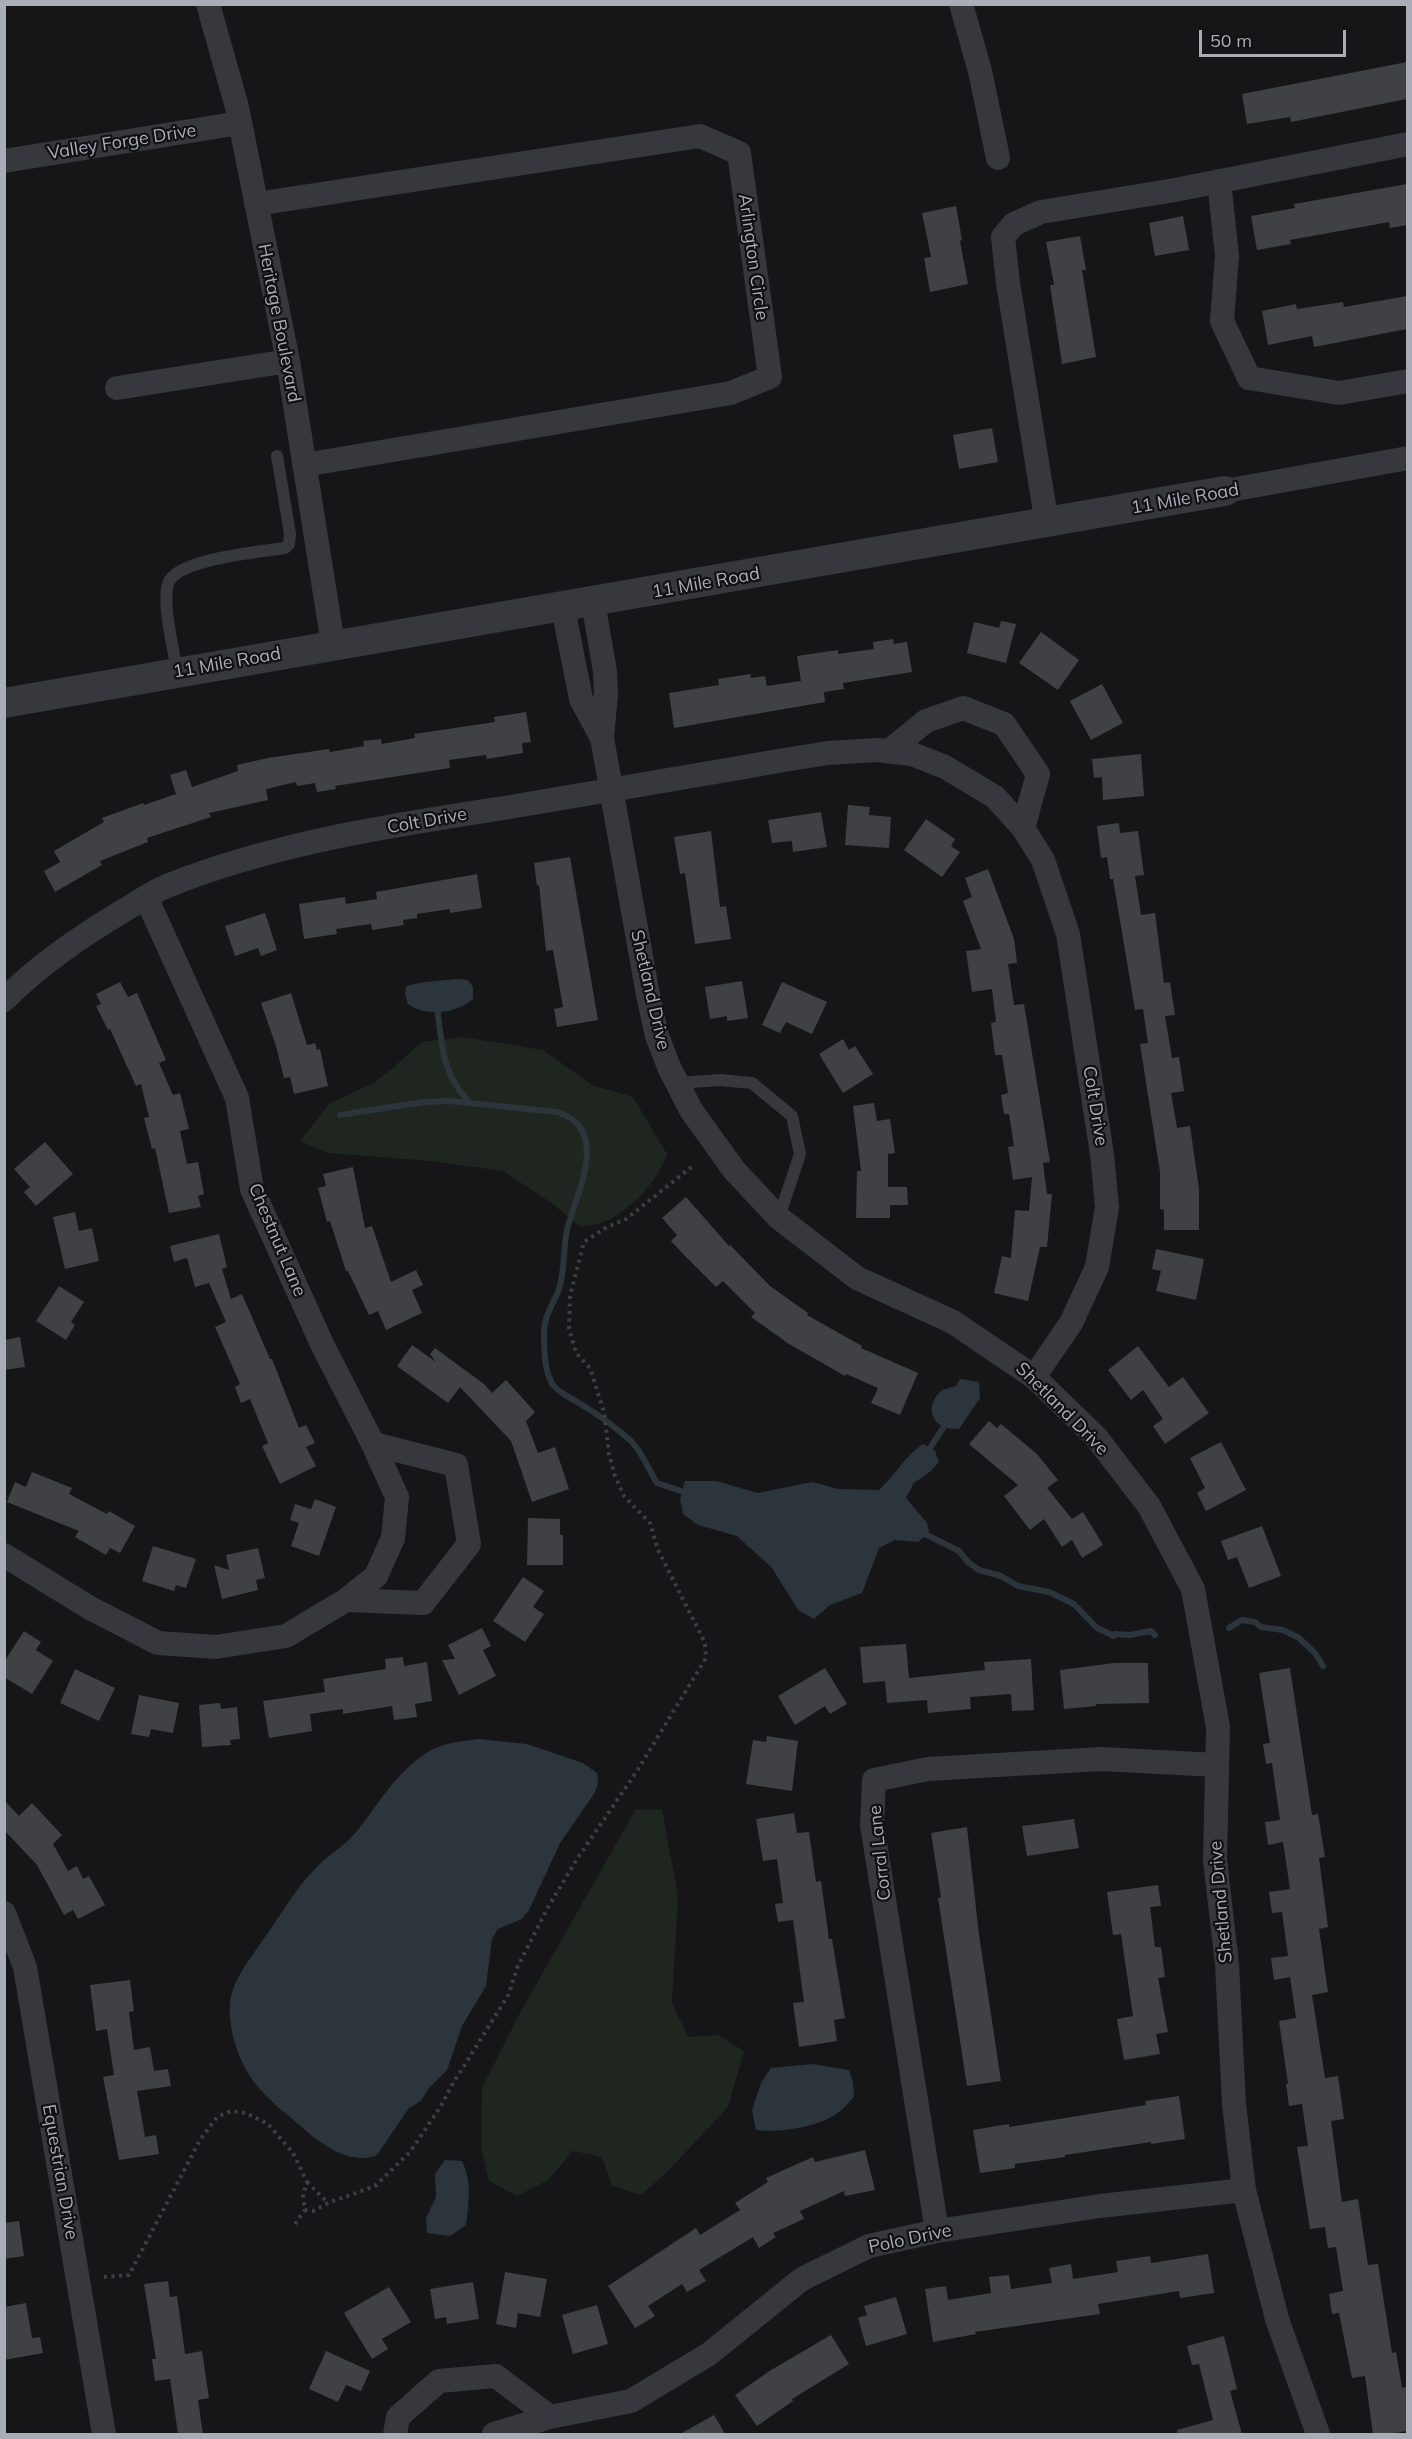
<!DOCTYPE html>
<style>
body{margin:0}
#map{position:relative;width:1412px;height:2439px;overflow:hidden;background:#161618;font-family:Mulish,sans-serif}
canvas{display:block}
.frame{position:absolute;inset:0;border:6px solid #a8adb8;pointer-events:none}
.scale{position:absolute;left:1199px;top:30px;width:147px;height:27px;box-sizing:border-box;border:3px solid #a8adb8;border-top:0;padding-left:8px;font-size:18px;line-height:21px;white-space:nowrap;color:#a8adb8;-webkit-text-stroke:4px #111113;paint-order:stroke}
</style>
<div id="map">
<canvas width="1412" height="2439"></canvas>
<div class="frame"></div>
<div class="scale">50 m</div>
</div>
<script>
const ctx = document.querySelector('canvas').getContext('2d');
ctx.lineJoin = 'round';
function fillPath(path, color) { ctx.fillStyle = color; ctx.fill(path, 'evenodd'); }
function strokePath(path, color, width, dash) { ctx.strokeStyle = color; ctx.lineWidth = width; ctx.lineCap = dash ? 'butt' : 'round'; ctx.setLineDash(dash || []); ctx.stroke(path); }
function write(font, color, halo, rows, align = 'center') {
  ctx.font = font + ' Mulish,sans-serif'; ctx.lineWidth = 4.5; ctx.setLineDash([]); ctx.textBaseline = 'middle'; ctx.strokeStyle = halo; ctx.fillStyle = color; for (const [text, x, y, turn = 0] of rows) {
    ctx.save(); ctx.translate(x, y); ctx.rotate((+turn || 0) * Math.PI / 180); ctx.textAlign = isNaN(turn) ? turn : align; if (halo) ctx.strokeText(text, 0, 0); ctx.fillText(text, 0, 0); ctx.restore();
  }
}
fillPath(new Path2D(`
 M463,1037l80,13 49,35 41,12 34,57c-9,27 -33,52 -58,66 -8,4 -19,5 -28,7l-31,-25 -47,-31 -73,-10 -102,-8 -28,-12 29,-37 44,-21 20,-15 28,-26z
 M636,1809l26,1 16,86 -6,107 16,34 30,-2 26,16 -16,56 -60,64 -27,24 -29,-9 -10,-29 -29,-6 -25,29 -31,16 -28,-15 -8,-34 1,-59 40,-79z`), '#1e261f');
fillPath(new Path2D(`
 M457,979l11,1 5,7v12c-17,15 -47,18 -65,5l-3,-10 1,-8 19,-4z
 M960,1379l19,3 1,16 -21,31c-26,2 -37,-21 -17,-39l14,-4z
 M923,1444l12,7 4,11 -8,9 -17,12 -8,15 21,25 2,9 -11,10 -23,-2 -16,8 -17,45 -32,12 -16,14 -16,-9 -26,-42 -35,-32 -39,-11 -15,-11 -3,-15 5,-18h31l42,12 54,-11 26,7 41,1c16,-15 26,-34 44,-46z
 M479,1739l48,5 56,19 14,10 1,11 -4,10 -34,49 -31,67 -7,9 -24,10 -6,10 -6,47 -24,40 -15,44 -19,19 -7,12 -12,7 -32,47c-25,11 -55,-10 -73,-26 -17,-15 -37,-29 -50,-47 -15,-20 -26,-52 -24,-77 1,-25 22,-48 35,-68 19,-27 33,-53 58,-76 11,-10 25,-18 34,-30 23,-29 38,-57 69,-78 16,-10 35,-12 53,-14z
 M813,2064l36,6 4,12 1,15c-6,6 -11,13 -18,17 -18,13 -58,19 -80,16l-4,-20 9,-27 10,-15z
 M445,2160l17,1c10,21 7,41 4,64l-16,11 -23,-3 -1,-15 10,-21 -1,-23z`), '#2c353c');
strokePath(new Path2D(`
 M437,1006c5,38 4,67 33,97
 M340,1115l84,-13 25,-1 108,11c55,17 19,81 10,118 -4,19 -2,41 -8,59 -5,14 -15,27 -15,42 0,16 0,41 9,54 6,8 18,13 26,18 18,11 36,23 52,38 11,11 18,29 26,42l30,10
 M926,1454l21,-32
 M919,1531l40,20 9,11 11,8 22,6 17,10 31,6 25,12 23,24 17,8 1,-2 15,1 21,-4 4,4
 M1229,1628l13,-8 13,2 6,5 22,3 16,8 16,15 8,13`), '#2c353c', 6);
fillPath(new Path2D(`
 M1407,62v37l-116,23 -1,-5 -43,7 -5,-30z
 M1407,184v41l-17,3 -1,-6 -99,18 1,4 -34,6 -6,-34 44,-8 -1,-4z
 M956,206l6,34 -2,1 8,43 -38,8 -6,-34 7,-1 -9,-44z
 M1183,216l6,34 -34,6 -6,-33z
 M1080,236l6,34h-4l14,87 -34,7 -12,-79h4l-8,-43z
 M1407,296v33l-93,18 -2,-11 -44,9 -6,-34 34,-7 1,5 46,-7 1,5z
 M992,428l6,34 -39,7 -6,-34z
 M1001,621l15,3 -10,39 -39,-10 7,-31 25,6z
 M1041,632l38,28 -21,30 -39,-27z
 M893,639l1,5 13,-2 5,30 -69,11 1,6 -20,3 1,10 -151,26 -5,-35 50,-8 -1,-6 32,-5 1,4 14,-2 2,10 34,-5 -4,-25 41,-6v4l36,-5 -1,-7z
 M1102,684l21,39 -32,17 -21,-39z
 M526,712l5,30 -9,1 1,10 -36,6 -1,-4 -37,5 1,8 -115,18 1,3 -19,3 -2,-9 -18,3 -1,-4 -30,7 2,11 -59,13 2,4 -64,21 1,4 -48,19 2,4 -47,27 -11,-21 16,-9 -6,-11 50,-29 -2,-4 41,-15 1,2 32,-11 -6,-19 16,-5 6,17 46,-16 -1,-6 31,-7 61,-9 1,3 34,-6 -1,-5 18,-2 1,5 33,-6 -1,-4 81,-12 -1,-5z
 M1141,754l3,42 -41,4 -1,-23 -8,1 -2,-19z
 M848,805l22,2 -1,8 22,2 -2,31 -44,-3z
 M821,812l6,35 -34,5 -1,-11 -20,2 -4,-23z
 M926,819l29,20 -4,7 9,6 -18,25 -38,-27z
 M1119,823l1,10 18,-2 6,44 -9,1 6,39 14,-2 9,70 6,-1 5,33 -10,1 7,42 7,-1 5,34 -13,2 6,35 13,-2 9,63v41h-35v-20l-4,-1v-37l-20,-128 8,-1 -5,-34 -8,1 -22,-131h-3l-3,-22 -6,1 -4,-32z
 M711,831l9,76 6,-1 5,33 -36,5 -10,-71 -5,1 -6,-37z
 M570,857l28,163 -41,7 -3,-18 9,-2 -10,-57 -7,1 -7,-66 -2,1 -3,-23z
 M988,869l26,70 3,24 -9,1 6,41 10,-1 26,158 -7,1 4,31h5l-5,53h-7l-12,54 -34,-8 8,-37 9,2 4,-48 14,1 3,-34 -19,3 -5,-33 6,-1 -5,-32h-5l-3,-19 7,-2 -6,-38h-7l-4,-32 5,-1 -4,-33 -20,3 -6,-41 15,-2 -18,-48 9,-4 -7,-19z
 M477,874l5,34 -32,5v-4l-33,5v4l-14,2 1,5 -32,5 -1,-6 -35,5 1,5 -33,5 -5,-35 46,-7 1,7 31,-5 -1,-7z
 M265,913l12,37 -16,6 -3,-8 -23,8 -10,-30z
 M742,981l6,37 -21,3v-5l-17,3 -5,-32z
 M120,982l8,15 9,-4 29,67 -7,3 14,32 7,-2 9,36 -9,2 7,33 11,-2 6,32 -6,2 3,11 -32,6 -14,-65 -3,1 -8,-31 5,-1 -8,-33 -5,2 -26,-57 -2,1 -12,-24 5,-2 -5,-10z
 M782,982l45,20 -15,32 -26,-12 -6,11 -18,-8z
 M291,993l16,52 8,-2 2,7 3,-1 8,37 -34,8 -4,-17 -6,1 -8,-32 -15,-43z
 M843,1039l6,11 6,-4 18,28 -30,19 -24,-39z
 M874,1103l3,18 13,-2 5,34 -7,1v33h19l1,18h-18v13h-34l1,-47h4l-8,-65z
 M45,1142l28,32 -37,32 -12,-14 6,-5 -16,-18z
 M353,1167l12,61 7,-2 19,56 25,-12 7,15 -11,5 10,23 -36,17 -8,-19 -9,4 -21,-44h-2l-16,-50 -3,1 -9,-34 8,-2 -3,-12z
 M686,1197l43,49 1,-1 40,41 38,27 -1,2 55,31 -1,2 57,25 -18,42 -29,-12 7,-15 -32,-14 -1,2 -56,-32 -38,-27 4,-4 -32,-32 -7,6 -32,-32 -13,-14 6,-6 -15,-17z
 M75,1212l4,19 13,-3 7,33 -34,8 -12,-52z
 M219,1234l8,33 -5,2 9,30 11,-5 28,65h2l27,69 7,-3 9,18 -9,4 10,19 -36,18 -18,-38 6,-3 -18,-44 -9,4 -6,-16 5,-3 -25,-57 11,-5 -17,-39 -14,4 -8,-29 -13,4 -4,-16z
 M1156,1249l48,10 -8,41 -40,-9 5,-20 -9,-2z
 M59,1286l25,16 -13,20 4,3 -9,15 -30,-19z
 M20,1337l5,30 -21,3v-30z
 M412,1345l24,17 -6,-8 5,-6 49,36 8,9 14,-13 29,32 -9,9 12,32 17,-6 14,42 -37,13 -21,-61 -51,-54 -12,16 -51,-37z
 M1138,1346l31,41 14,-10 26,36 -44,31 -12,-18 10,-7 -20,-29 -12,10 -23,-30z
 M989,1421l8,7 4,-4 36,30 21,26 -11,8 25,31 11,-7 20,33 -21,13 -10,-18 -10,7 -18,-28 -14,11 -26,-34 14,-11 -49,-41z
 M1221,1442l25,48 -40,21 -9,-18 8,-5 -15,-30z
 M32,1472l40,16 -3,6 38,20 2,-3 26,15 -15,27 -10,-5 -4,7 -31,-18 4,-6 -72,-29 8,-20 11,5z
 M315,1499l21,8 -17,49 -28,-10 8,-23 -9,-3 5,-16 16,5z
 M528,1518l32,1v16h3v30h-36z
 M1262,1526l19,50 -32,12 -12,-31 -9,3 -7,-19z
 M153,1546l43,13 -10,29 -10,-3 -2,6 -32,-10z
 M258,1548l7,30 -9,2 2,10 -36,9 -8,-34 15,5 -3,-15z
 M523,1577l21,14 -11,16 11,7 -19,28 -32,-21z
 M482,1628l9,18 -8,4 13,26 -37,19 -17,-35 13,-1 -7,-14z
 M24,1631l17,11 -5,8 17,11 -21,33 -28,-17v-15z
 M906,1644l3,34 76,-8 -1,-8 47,-3 3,51 -22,1 -1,-17 -41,3 1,12 -43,4 -1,-13 -40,3 -2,-22 -22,2 -3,-36z
 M403,1657l1,9 23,-4 5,39 -17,3 2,13 -23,3 -2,-14 -49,8v-5l-33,5 2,17 -43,7 -6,-37 62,-9 -2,-13 63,-10 -1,-10z
 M1114,1663h34l1,40 -53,1v2l-32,3 -4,-39z
 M825,1668l22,36 -17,10 -5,-8 -30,19 -17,-29z
 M1290,1668l22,147 6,-1 7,43 -6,1 9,69 -9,2 9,63 -16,3 13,83 13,-2 6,43 -13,2 11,81 16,-3 10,66 10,-1 14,89 4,-1 6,36 4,-1 1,44 -12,2v1h-22l-8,-58 -13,2 -13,-65 -7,1 -3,-20 14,-3 -7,-44 -8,1 -3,-21 -15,2 -13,-82 11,-1 -6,-42 -13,2 -3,-22h2l-9,-63 17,-3 -6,-41 -16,3 -3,-22 17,-2 -6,-44 -10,1 -3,-21 21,-3 -7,-47 -15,3 -3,-23 15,-2 -8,-57 -6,1 -3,-20 7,-1 -11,-70z
 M75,1669l40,19 -16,33 -39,-18z
 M139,1695l40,8 -6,30 -22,-4 -2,8 -18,-3z
 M220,1703l1,6 16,-2 3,32 -10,1 1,5 -29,2 -3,-42z
 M767,1736l31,5 -6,50 -46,-7 7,-44 13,2z
 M4,1800l15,16 13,-13 30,32 -9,9 15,27 9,-5 6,13 6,-3 16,29 -27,14 -5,-9 -9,5 -27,-50 -33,-35z
 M794,1813l3,20 12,-1 7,50 5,-1 8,58h3l13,79 -11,2 3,21 -38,6 -6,-44 11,-1 -11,-82 -15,2 -3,-18 8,-1 -6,-44 -14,2 -7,-42z
 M1074,1819l5,29 -52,8 -5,-30z
 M967,1827l12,108 22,146 -34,5 -29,-188 3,-1 -10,-64z
 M1158,1885l3,21 -11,1 5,40h6l4,30 -7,1 10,54 -12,2 4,20 -36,6 -7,-41 16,-3 -12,-82 -8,1 -6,-43z
 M130,1980l4,31 -5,1 5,38 16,-3 4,24 14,-2 3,17 -34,5 8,46 11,-2 3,19 -40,6 -16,-83 11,-2 -7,-46 -11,2 -6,-46z
 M1179,2096l6,43 -34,5v-2l-86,13v2l-50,7v4l-35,5 -7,-43 36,-6v3l137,-22 -1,-4z
 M865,2150l10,40 -30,6 -1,-5 -44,20 4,8 -31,14 3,4 -17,11 -6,-11 -54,33 7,11 -19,11 -5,-8 -34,22 7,10 -20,12 -27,-42 88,-58 4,7 40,-25 -5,-7 33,-21 -2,-4 47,-21 2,5z
 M19,2221l5,35 -20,3v-36z
 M1208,2254l6,39 -34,5 -1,-7 -81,13 2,10 -125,18 1,2 -43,8 -8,-53 21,-3 2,14 43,-7 -2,-16 20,-2 2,14 41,-6 -3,-15 22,-4 2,15 45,-7 -2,-11 34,-5 1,7z
 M505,2272l42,7 -7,38 -22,-4 -2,15 -20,-4z
 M168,2281l2,16 7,-1 8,58 17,-3 7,47 -11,2 5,34h-25l-8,-55 -15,2 -3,-22h4l-12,-75z
 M473,2282l6,37 -32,5 -1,-7 -11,2 -5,-30z
 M389,2287l22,35 -29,17 6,10 -16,10 -28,-46z
 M896,2297l11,37 -41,12 -8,-28 9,-3 -3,-9z
 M26,2303l6,35 8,-1 3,16 -39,7v-53z
 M597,2305l11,39 -35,10 -11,-39z
 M831,2335l18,29 -57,35 1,2 -36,25 -22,-31 36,-25z
 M1224,2336l13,53 -7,2 12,43h-64l-1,-4 36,-10 -14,-56 -7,1 -5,-19z
 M326,2351l44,20 -9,20 -15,-6 -8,17 -29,-13z
 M714,2415l11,19h-45z`), '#404145');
strokePath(new Path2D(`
 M307,2182l21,21
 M295,2224l10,-14
 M104,2277l25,-2 71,-135 17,-23 14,-6 15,2 22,11 25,29 14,29 -4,13 2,15 8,1 15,-8 47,-17 35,-34 31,-46 11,-21 57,-91 8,-26 30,-59 30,-50 60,-88 69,-113 -1,-15 -47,-93 -8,-27 -26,-27 -9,-20 -6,-22 -5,-42 -14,-44 -14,-15 -7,-25 1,-32 14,-54 23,-15 19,-8 68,-54`), '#3d3f44', 4, [3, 4.5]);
strokePath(new Path2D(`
 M177,672c-3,-22 -15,-67 -9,-88 7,-25 92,-32 117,-36l4,-4 1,-10 -13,-78
 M677,1083l43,-3 32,3 40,33 8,38 -21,63`), '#37383d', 12);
strokePath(new Path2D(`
 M208,4l29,103 51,254 45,283
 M961,4l19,67 18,87
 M4,161l236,-38
 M1219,181l8,75 -5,65 27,57 90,15 69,-12
 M256,204l444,-68 39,17 31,224 -39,16 -427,72
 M117,388l171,-27
 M1225,491l183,-33
 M1047,524l-39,-241 -5,-46 11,-13 27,-12 134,-22 233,-46
 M593,602l12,69 1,23 -4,44 46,257 9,41 12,31 22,43 43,60 45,48 78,60 96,44 81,55 62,60 53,69 44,83 25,138 -3,133 12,104 7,140 10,86 33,129 41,115
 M563,608l18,91 21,39
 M889,751l37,-30 37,-13 41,16 34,50 -15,54
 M4,1000c36,-36 76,-63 119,-89 14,-8 29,-19 44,-25 109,-44 228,-61 343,-79 90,-15 179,-30 268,-46l50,-8 49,-3 35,4 33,13 50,30 28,31 20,32 25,74 34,220 5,53 -10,60 -26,56 -37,54
 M4,1555l86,53 68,35 58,4 70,-11 60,-36 30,-24 17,-38 4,-41 -24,-53 -51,-100 -70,-155 -15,-91 -91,-201
 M346,1600l77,3 46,-59 -13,-79 -83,-21
 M4,1913l21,54 79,467
 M937,2231l-65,-406 2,-45 54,-11 173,-10 116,6
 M395,2434l3,-17 41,-36 57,-5 54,41
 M494,2434l56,-17 81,-16 78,-47 93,-75 67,-33 68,-15 163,-25 144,-16`), '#37383d', 24);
strokePath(new Path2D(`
 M4,703l1221,-212`), '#37383d', 30);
write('18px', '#a8adb8', '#111113', [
 ["Valley Forge Drive",122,142,-9],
 ["Arlington Circle",753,257,82],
 ["Heritage Boulevard",279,323,79],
 ["11 Mile Road",1185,499,-10],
 ["11 Mile Road",706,583,-10],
 ["11 Mile Road",227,663,-10],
 ["Colt Drive",427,821,-10],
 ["Shetland Drive",650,990,77],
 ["Colt Drive",1095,1106,81],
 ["Chestnut Lane",277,1240,67],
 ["Shetland Drive",1062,1409,45],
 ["Corral Lane",880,1853,-96],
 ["Shetland Drive",1221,1902,-95],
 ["Equestrian Drive",60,2172,80],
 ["Polo Drive",910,2239,-12]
]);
</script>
